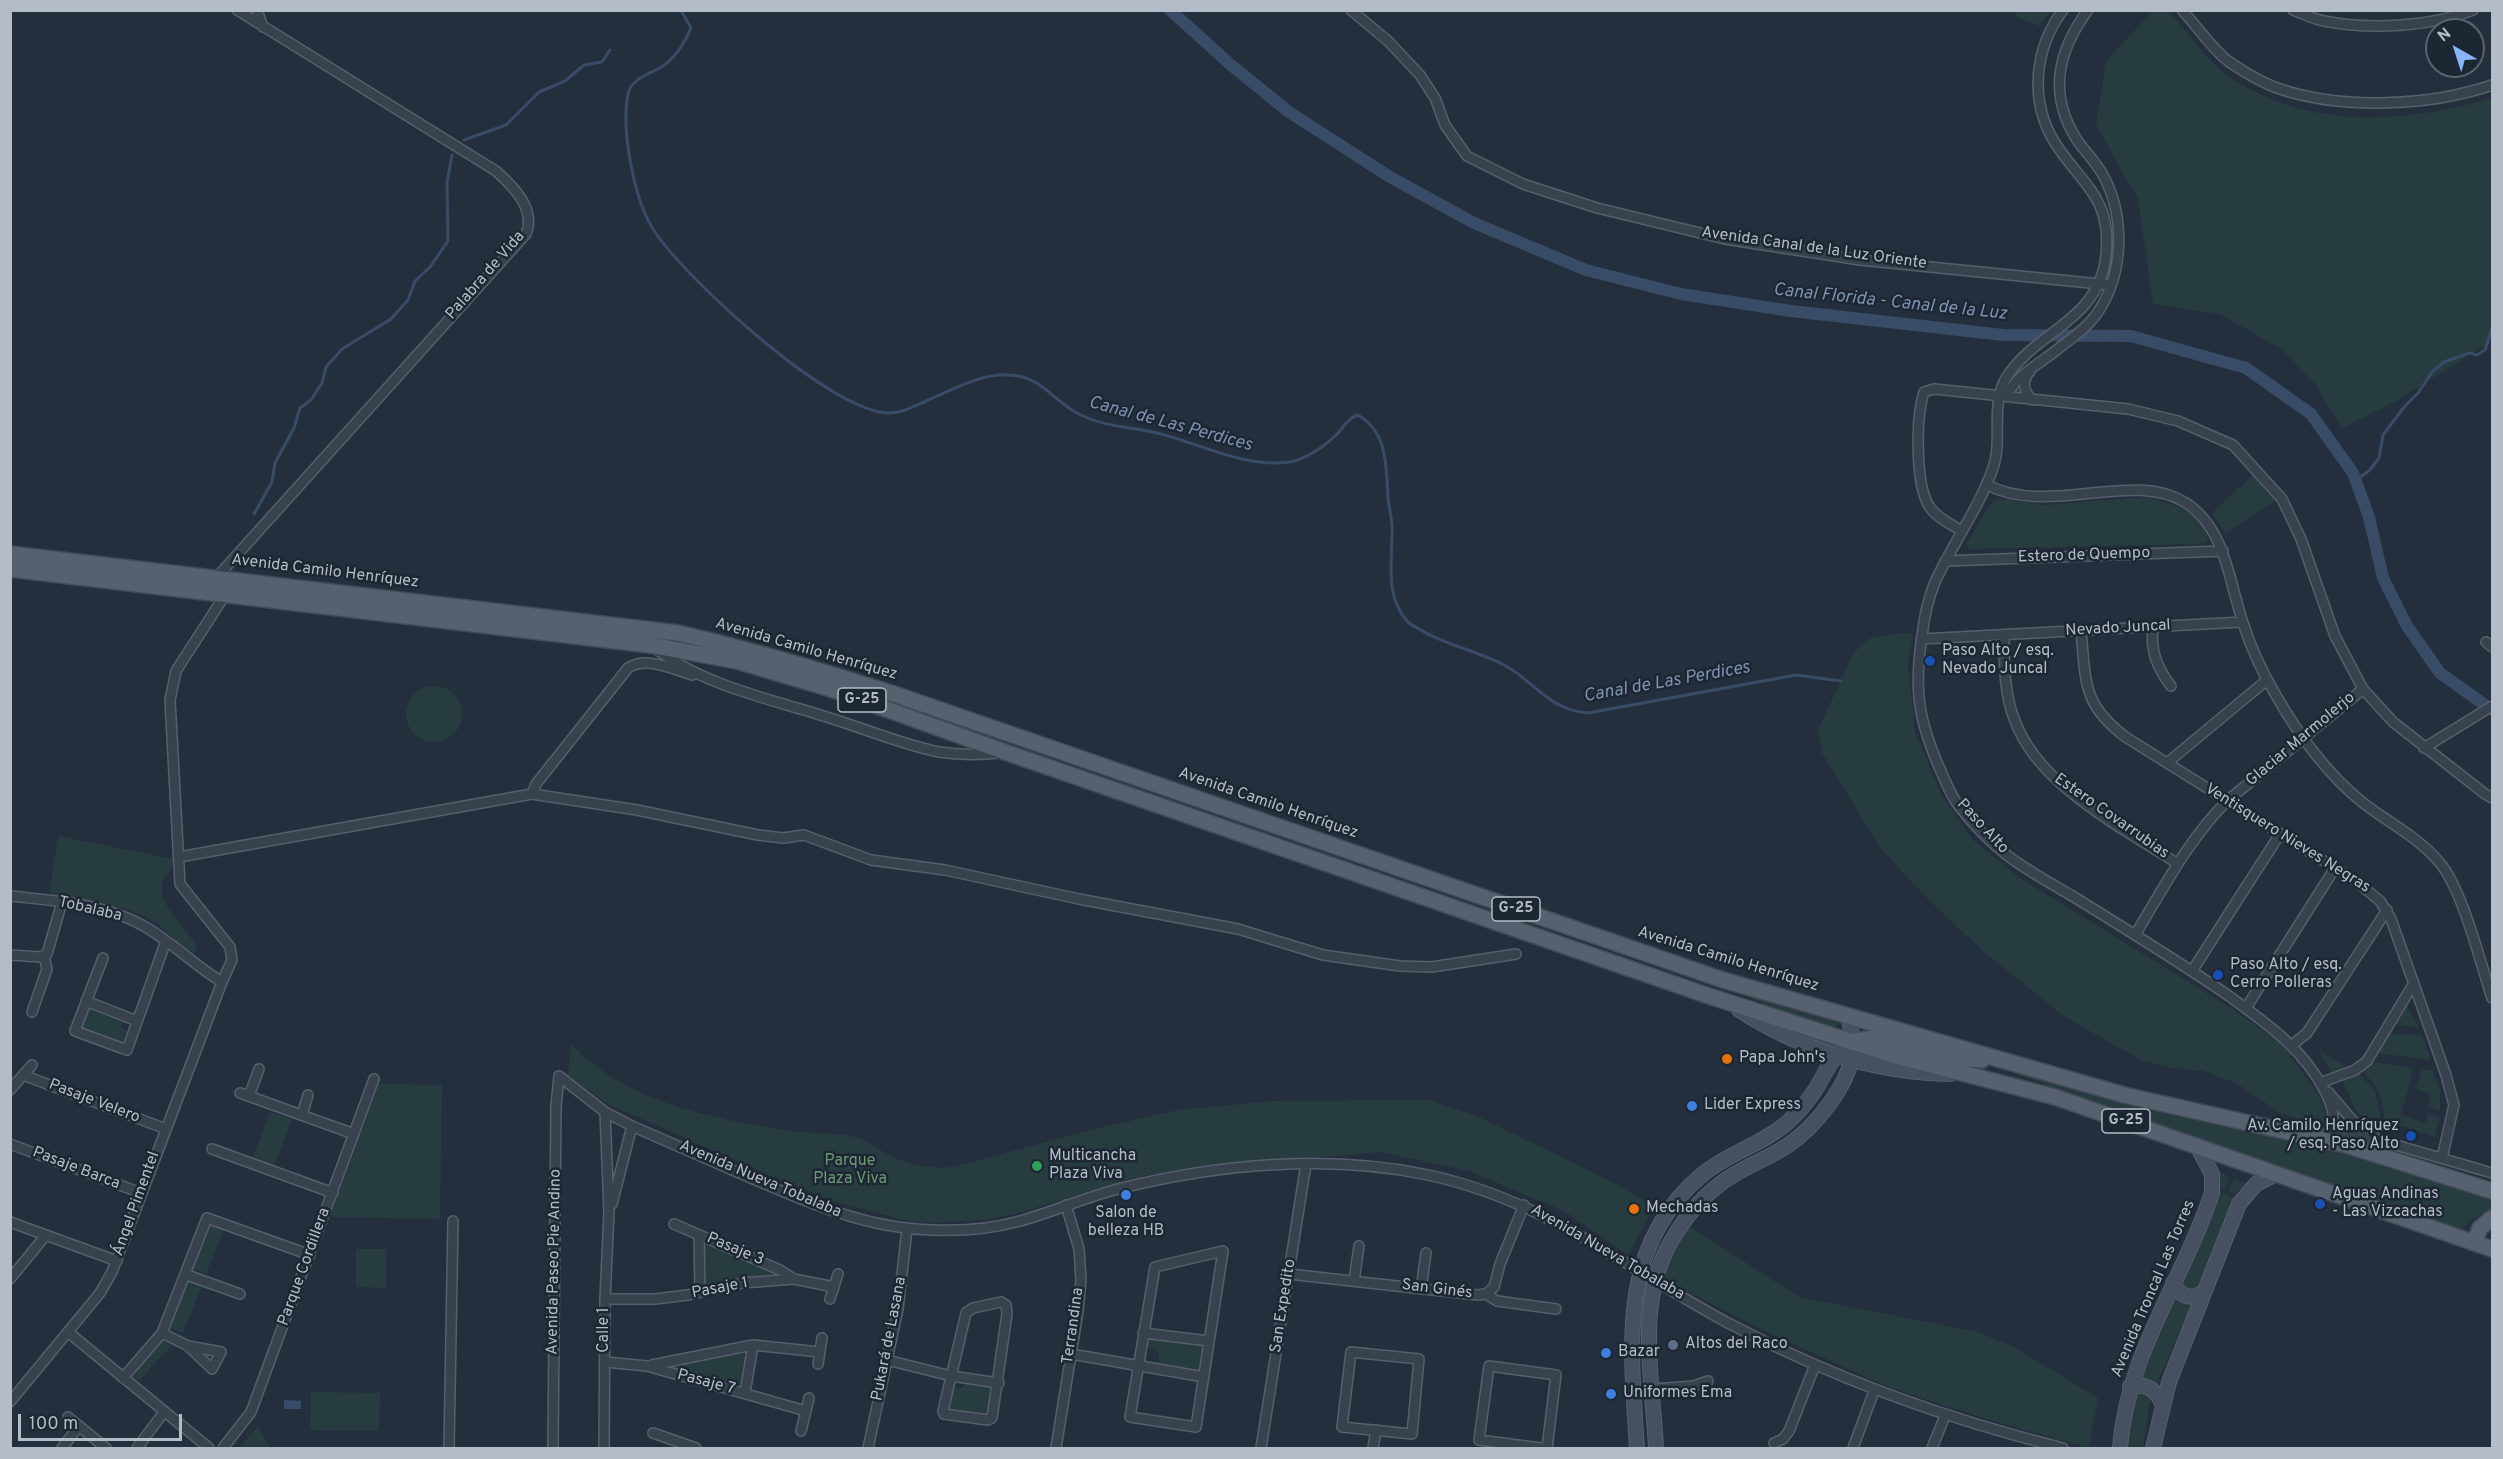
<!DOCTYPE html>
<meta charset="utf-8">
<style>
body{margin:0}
#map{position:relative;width:2503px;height:1459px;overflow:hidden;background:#242f3e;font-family:Overpass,sans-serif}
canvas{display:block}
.frame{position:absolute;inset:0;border:12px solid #b4bcc9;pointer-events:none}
.north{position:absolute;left:2425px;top:18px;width:60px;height:60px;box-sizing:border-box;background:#1d2633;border:2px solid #59626f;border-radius:50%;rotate:321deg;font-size:16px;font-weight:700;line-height:24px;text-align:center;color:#b4bcc9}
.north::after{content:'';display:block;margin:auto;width:21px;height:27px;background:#8ab4f8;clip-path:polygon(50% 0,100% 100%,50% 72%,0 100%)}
.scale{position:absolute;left:18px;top:1414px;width:164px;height:27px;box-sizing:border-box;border:3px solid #b4bcc9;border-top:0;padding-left:8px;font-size:18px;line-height:21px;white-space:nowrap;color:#b4bcc9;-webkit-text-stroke:4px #1d2633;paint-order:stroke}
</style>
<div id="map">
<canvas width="2503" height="1459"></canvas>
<div class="frame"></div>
<div class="north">N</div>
<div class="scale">100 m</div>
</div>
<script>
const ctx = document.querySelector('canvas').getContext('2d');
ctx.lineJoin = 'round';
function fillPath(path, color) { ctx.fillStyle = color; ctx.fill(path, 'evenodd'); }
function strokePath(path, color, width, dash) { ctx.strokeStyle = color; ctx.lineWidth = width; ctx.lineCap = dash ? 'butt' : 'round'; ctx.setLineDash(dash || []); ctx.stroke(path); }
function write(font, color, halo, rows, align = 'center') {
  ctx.font = font + ' Overpass,sans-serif'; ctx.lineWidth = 5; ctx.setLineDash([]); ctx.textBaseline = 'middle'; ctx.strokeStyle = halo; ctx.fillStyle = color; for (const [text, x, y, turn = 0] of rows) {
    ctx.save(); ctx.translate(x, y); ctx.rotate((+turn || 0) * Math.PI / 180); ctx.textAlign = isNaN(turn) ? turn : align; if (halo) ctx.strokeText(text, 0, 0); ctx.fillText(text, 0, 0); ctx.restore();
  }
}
fillPath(new Path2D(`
 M2154,10l14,1c16,17 37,47 55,61 79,59 180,52 269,26v243l-96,60 -54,27 -28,-45 -31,-33 -63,-36 -67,-10 -15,-105 -42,-74 10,-64z
 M2017,11v-1l34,1 -11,15 -26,-10z
 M2253,475l22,26 -49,32 -14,-20z
 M2147,497c25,6 50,14 61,40l-3,5 -8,2 -228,5 -3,-6c11,-12 18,-36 32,-44l48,6z
 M1905,633l8,1 -5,30 7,68 27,64 30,43 48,39 209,129 52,36 40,55 6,23 -10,6 -38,-15 -43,-29 -32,-12 -31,-3 -32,-8 -76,-43 -82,-66 -54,-51 -48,-51 -59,-96 -4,-23 33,-71 9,-14 13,-8z
 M406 714a28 28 0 1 1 56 0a28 28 0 1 1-56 0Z
 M58,836l115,23 -2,12 -9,8v15l6,14 27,35 2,7 -3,3c-16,-7 -26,-23 -41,-32 -29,-18 -71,-20 -104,-27z
 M1742,994l98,30 -8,6 -23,-7z
 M2407,1006l12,22 -23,-4z
 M91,1007l33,13 -3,8 6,2 -6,15 -39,-16z
 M2389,1034l33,1 9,25 -54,-7z
 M571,1045c15,13 30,26 47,36 53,30 115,41 174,50 23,4 51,0 72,9 8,3 15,10 23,14 21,11 43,15 66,13l146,-39 79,-18 95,-9 155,-1 49,16 139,68 38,23 -26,48 -64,-44 -95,-40 -88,-19 -194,16 -44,8 -129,38 -30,6 -53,3 -24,-2 -74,-20 -66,-27 -159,-70 -40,-28z
 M2318,1050l30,18 -15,6z
 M2372,1062l41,6 -12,47 24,8 3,-9 12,4 -5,19 -51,-17c-1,-23 -6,-34 -23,-50z
 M2421,1070h11l8,22v19l-11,-5 2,-12 -15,-5z
 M2015,1073l89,26 60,15 169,35 159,47v13l-20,10 -11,12 -321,-110z
 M2358,1073l17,17 6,29 -23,-4 -15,-33v-3z
 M379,1084l63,1 -2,134 -110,-2z
 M270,1112l22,8 -19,48 -21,-8z
 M2216,1170l14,7 -5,13 -5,-2z
 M2234,1179l13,4 -12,11 -7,-3z
 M2219,1191l16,7 -37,88c-7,4 -12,2 -17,-3z
 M212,1221l13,5 -19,48 -13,-5z
 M1689,1226l110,71 179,35 34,14 86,52 -9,50 -106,-30 -95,-31 -121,-55 -106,-54z
 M699,1234l94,43 -93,12z
 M356,1249h30v39l-30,-1z
 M189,1280l13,5 -19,48 -13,-5z
 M2174,1293l19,7 -37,86 -7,-7 -13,-1z
 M1149,1339l54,5 -5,29 -40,-6 1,-14 -6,-5h-6z
 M162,1340l9,6 -33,36 -4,-5 2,-5z
 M748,1353l-4,33 -82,-18z
 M967,1383l26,4 -6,31 -41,-6 4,-23 11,-1z
 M2137,1390l10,4 3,6 -7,48h-18l4,-28z
 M311,1392l69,1 -1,38 -69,-1z
 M258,1426l12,22h-31z`), '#263c3f');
fillPath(new Path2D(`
 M284,1400l17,1v8h-17z`), '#394c67');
strokePath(new Path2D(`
 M681,10l10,18c-5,13 -16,30 -28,38 -12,8 -32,12 -35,28 -7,36 6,108 27,138 32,48 177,181 234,181 12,0 24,-6 35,-11 26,-11 56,-29 85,-27 34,1 45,28 72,40 24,12 51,12 76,18 45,11 86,35 133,29 14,-2 35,-16 45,-26 8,-7 12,-18 23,-21 30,17 28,52 30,82 1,12 5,24 4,36 0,30 -7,63 15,88 4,5 13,8 19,12 26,14 55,19 80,33 30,17 43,44 82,47l208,-38 45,6
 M464,140l42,-15 33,-33 26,-11 19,-16 18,-3 8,-12
 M2356,480l14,-10 9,-12 4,-23 22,-29 13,-13 15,-22 11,-9 25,-9 8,2 8,-5 7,-22
 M254,514l18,-32 3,-19 19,-35 6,-20 11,-8 11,-17 4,-16 16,-18 49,-30 17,-19 7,-19 15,-14 18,-26 -1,-58 5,-28`), '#394c67', 3);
strokePath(new Path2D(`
 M1170,10l61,55 58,47 101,65 84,46 112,47 95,24 110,17 212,24 128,1 115,32 65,46 42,59 16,44 14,61 24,48 33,47 52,37`), '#394c67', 12);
const street = new Path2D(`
 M257,10l6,17
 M1351,10l37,31 32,34 15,23 10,27 22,31 56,28 74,24 128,31 135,21 250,25
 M2063,10c-29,39 -34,91 -8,133 27,42 57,54 51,112 -7,67 -70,75 -100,123 -16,27 -3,62 -13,90 -14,40 -40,75 -58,114 -7,17 -11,36 -13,54 -8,53 -4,82 17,131 6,13 11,27 19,38 14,18 32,37 50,51 20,15 44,28 66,41 52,32 104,64 155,99 40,29 76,54 98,99 8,18 10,31 -6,44
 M2182,10c15,16 29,38 46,51 16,11 34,22 52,28 63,21 151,17 212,-4
 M2293,10c10,4 20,9 31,11 45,9 106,6 149,-11
 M2030,371c-8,10 -7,21 3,29
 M1999,397c12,-4 14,-14 23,-21 11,-10 25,-18 36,-27 14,-11 31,-23 40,-37 26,-39 27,-95 6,-135 -7,-14 -18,-24 -27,-37 -29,-45 -20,-88 11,-130
 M1987,485c63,32 146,-16 199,18 40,26 43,79 57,120 8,25 20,51 34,74 21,37 51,78 85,105 25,20 58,36 78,61 23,28 40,99 52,135
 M1962,531c-12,-7 -26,-14 -33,-25 -14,-23 -13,-89 -5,-114l10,-3 194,20 50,12 55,24 49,54 19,40 34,97 28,53 30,33 92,72 7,4
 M1945,561l278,-10
 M217,577l309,-343c10,-25 -12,-47 -30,-63l-259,-161
 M2153,627c-3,23 4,41 18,59
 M2081,631c5,51 1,74 46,107l229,143 24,20 11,18 55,156 8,30 -12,53
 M2004,635c0,28 0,59 11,86 24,65 107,106 163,143
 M1921,639l321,-17
 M2486,642l6,5
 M655,648c48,38 120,52 178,71 35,11 71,26 106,33 20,3 40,3 60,1
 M2424,748l68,-42
 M2167,763l100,-83
 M532,794l4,-10 92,-116c19,-12 44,1 64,7
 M179,857l353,-63 105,16 121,25 25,3 21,-3 67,25 74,10 134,29 159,30 85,26 77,11 32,1 84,-13
 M10,896c45,5 92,7 132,29 29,16 52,40 80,57
 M2135,935c28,-46 53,-95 92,-134l136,-112
 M10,955l30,2 7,-3 15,-52
 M103,958l-28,73 52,19 39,-109
 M2192,971l88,-137
 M86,1001l51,20
 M2246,1008l89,-140
 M32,1012l15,-43 -3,-13
 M2292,1045l15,-12 80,-123
 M23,1075l143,54
 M559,1076l46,36 27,14c39,17 79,35 119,52 58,25 117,51 182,52 27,1 57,-1 83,-8 35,-9 67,-24 102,-33 99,-25 210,-35 310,-14 118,25 197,93 300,148 107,56 218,96 335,125
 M2320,1083l35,-13 12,-9 47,-78
 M10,1090l22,-25
 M2328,1092l31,36 14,7
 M240,1093l114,41
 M249,1096l10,-27
 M302,1115l6,-20
 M2329,1133l43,5 120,35
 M10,1144l131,49
 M212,1149l121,44
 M612,1204l20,-78
 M10,1222l107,39
 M674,1224l106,46 14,9
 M699,1235l1,57
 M1223,1251l-27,176 -66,-10 25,-150z
 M1289,1274l188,21 9,-1 8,-7 6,-23 24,-59
 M187,1275l53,19
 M10,1279l36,-44
 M1354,1281l5,-35
 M1421,1289l5,-36
 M1486,1294l11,7 59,8
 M605,1299h50l33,-4 55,-12 51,-4 40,8
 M830,1299l8,-25
 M1001,1302l5,3 1,9 -15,104 -4,2 -44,-6 -1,-3 23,-98 7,-5z
 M68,1332l141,116
 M162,1333l26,13
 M1143,1333l66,8
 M188,1346l33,6 -9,17z
 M1351,1352l68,7 -7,75 -70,-7z
 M1071,1354l133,23
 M887,1360l64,16 48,7
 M605,1362l42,4 159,45
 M818,1364l4,-26
 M652,1365l101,-20 67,7
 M123,1378l39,-45 45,-115 103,37
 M1653,1389l41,-3 14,-5
 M745,1393l8,-48
 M10,1402l90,-109 12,-21 110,-290 10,-22 -2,-13 -50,-63 -10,-184 6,-29 49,-76
 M68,1417l38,31
 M801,1431l8,-33
 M653,1433l43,15
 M1774,1443l9,-4 6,-8 26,-66
 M62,1448l17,-22
 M137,1448l27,-36
 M223,1448l28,-36 123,-333
 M449,1448l4,-227
 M553,1448l3,-342 3,-30
 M604,1448l1,-149 4,-87 -4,-100
 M868,1448l30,-139 9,-80
 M1056,1448l22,-137 3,-31 -2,-31 -13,-44
 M1261,1448l45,-284
 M1373,1448l3,-18
 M1541,1448l-62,-8 10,-74 67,9 -9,73
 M1853,1448l21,-57
 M1932,1448l13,-32`);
const secondary = new Path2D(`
 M1738,1009c60,40 139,64 212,65
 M2173,1283c6,12 17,18 29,10
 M2130,1386c16,-2 25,2 32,17
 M1637,1448c-6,-99 -21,-203 66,-274 26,-21 60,-30 85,-52 11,-10 21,-22 29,-35 10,-17 17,-35 36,-45
 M1656,1448c-3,-63 -19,-137 10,-197 13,-26 31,-49 54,-67 21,-16 45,-24 67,-38 28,-19 62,-60 66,-95 1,-13 -2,-24 -6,-36
 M2120,1448c7,-95 63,-167 92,-255v-19l-15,-28
 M2153,1448l16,-66 70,-178 17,-20 20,-10`);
const primary = new Path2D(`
 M10,554l668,79c74,17 145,38 216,61l829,286 401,115 222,50 146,46
 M10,569l640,76 87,16 91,27 177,64 704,244 187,60 159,41 437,152
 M1856,1041l18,-3 67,18 41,4
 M2474,1243l6,-15 12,-10`);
strokePath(street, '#565f6c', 12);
strokePath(secondary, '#565f6c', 16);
strokePath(primary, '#414a57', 18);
strokePath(street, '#38414e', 9);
strokePath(secondary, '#465061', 14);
strokePath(primary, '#56606e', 15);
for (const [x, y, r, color] of [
 [1930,661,6,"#1a4fb4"],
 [2218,975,6,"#1a4fb4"],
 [1727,1059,6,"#e8710a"],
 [1692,1106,6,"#3f7fe0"],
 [2411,1136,6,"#1a4fb4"],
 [1037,1166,6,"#2e9e5b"],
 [1126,1195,6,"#3f7fe0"],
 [2320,1204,6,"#1a4fb4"],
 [1634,1209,6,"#e8710a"],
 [1673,1345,6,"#5c6f8a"],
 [1606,1353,6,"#3f7fe0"],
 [1611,1394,6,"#3f7fe0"]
]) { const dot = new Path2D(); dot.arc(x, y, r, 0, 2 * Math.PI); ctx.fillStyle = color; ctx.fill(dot); strokePath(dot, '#1d2633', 2); }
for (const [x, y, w] of [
 [862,700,48],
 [1516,909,48],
 [2126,1121,48]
]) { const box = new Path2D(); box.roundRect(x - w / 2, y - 12, w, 24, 4.5); ctx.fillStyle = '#1d2633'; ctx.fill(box); strokePath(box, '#b4bcc9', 1.5); }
write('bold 15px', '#b4bcc9', null, [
 ["G-25",862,700],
 ["G-25",1516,909],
 ["G-25",2126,1121]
]);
write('16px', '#b4bcc9', '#1d2633', [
 ["Avenida Canal de la Luz Oriente",1814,249,8],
 ["Palabra de Vida",486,276,-49],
 ["Estero de Quempo",2084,556,-2],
 ["Avenida Camilo Henríquez",325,572,7],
 ["Nevado Juncal",2118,629,-3],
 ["Avenida Camilo Henríquez",806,650,16],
 ["Glaciar Marmolerjo",2301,740,-40],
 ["Avenida Camilo Henríquez",1268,804,19],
 ["Estero Covarrubias",2111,817,35],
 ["Paso Alto",1982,827,47],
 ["Ventisquero Nieves Negras",2287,839,32],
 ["Tobalaba",90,910,13],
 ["Avenida Camilo Henríquez",1728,960,17],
 ["Pasaje Velero",94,1102,21],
 ["Pasaje Barca",76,1169,21],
 ["Avenida Nueva Tobalaba",760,1180,23],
 ["Ángel Pimentel",137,1204,-70],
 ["Pasaje 3",735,1250,23],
 ["Avenida Nueva Tobalaba",1607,1253,30],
 ["Avenida Paseo Pie Andino",555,1262,-89],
 ["Parque Cordillera",305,1267,-70],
 ["Pasaje 1",720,1289,-11],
 ["Avenida Troncal Las Torres",2154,1289,-67],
 ["San Ginés",1437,1290,7],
 ["San Expedito",1284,1306,-81],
 ["Terrandina",1074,1326,-82],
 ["Calle 1",605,1330,-90],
 ["Pukará de Lasana",890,1339,-79],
 ["Pasaje 7",706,1383,15]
]);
write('16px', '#b4bcc9', '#1d2633', [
 ["Paso Alto / esq.",1942,652],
 ["Nevado Juncal",1942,670],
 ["Paso Alto / esq.",2230,966],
 ["Cerro Polleras",2230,984],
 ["Papa John's",1739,1059],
 ["Lider Express",1704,1106],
 ["Av. Camilo Henríquez",2399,1127,"right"],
 ["/ esq. Paso Alto",2399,1145,"right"],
 ["Multicancha",1049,1157],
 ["Plaza Viva",1049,1175],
 ["Aguas Andinas",2332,1195],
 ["- Las Vizcachas",2332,1213],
 ["Mechadas",1646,1209],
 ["Salon de",1126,1214,"center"],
 ["belleza HB",1126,1232,"center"],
 ["Altos del Raco",1685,1345],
 ["Bazar",1618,1353],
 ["Uniformes Ema",1623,1394]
], 'left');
write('16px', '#6b9a76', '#1d2633', [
 ["Parque",850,1162],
 ["Plaza Viva",850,1180]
]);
write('italic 18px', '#7c92b1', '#1d2633', [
 ["Canal Florida - Canal de la Luz",1890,303,6],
 ["Canal de Las Perdices",1170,425,15],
 ["Canal de Las Perdices",1667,683,-10]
]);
</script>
